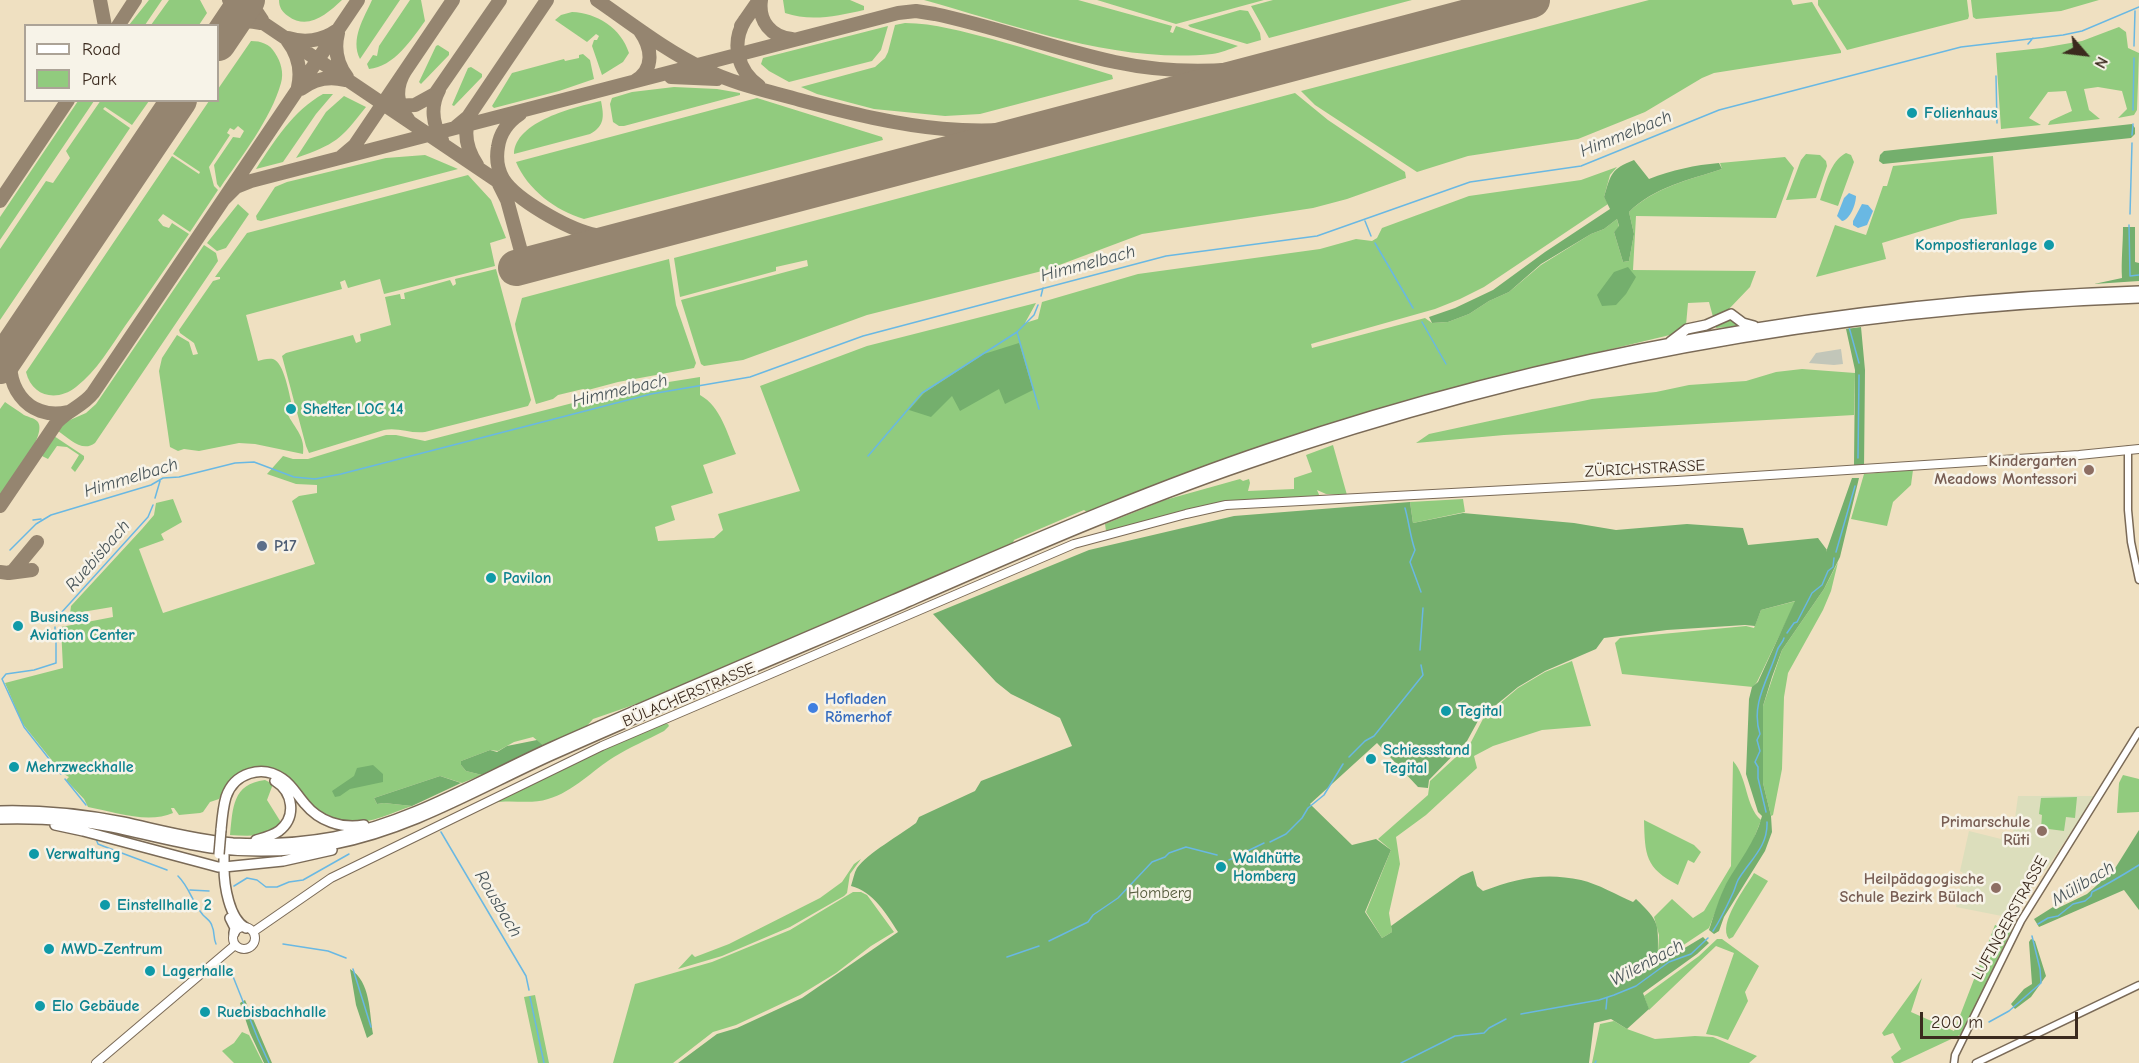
<!DOCTYPE html>
<meta charset="utf-8">
<style>
body{margin:0}
#map{position:relative;width:2139px;height:1063px;overflow:hidden;background:#efe0c1;font-family:"Comic Neue",sans-serif}
canvas{display:block}
.legend{position:absolute;left:24px;top:24px;width:195px;height:78px;box-sizing:border-box;background:#f7f3e8;border:2px solid #aca397;margin:0;padding:8px 10px;list-style:none;font-size:18px;color:#3b2a1e}
.legend li{display:flex;align-items:center;gap:12px;height:30px}
.legend b{width:30px;border:2px solid #aca397}
.north{position:absolute;left:2055px;top:24px;width:60px;height:60px;-webkit-text-stroke:4px #f7f3e8;paint-order:stroke;rotate:118deg;font-size:16px;font-weight:700;line-height:24px;text-align:center;color:#3b2a1e}
.north::after{content:'';display:block;margin:auto;width:21px;height:27px;background:#3b2a1e;clip-path:polygon(50% 0,100% 100%,50% 72%,0 100%)}
.scale{position:absolute;left:1920px;top:1012px;width:158px;height:27px;box-sizing:border-box;border:3px solid #3b2a1e;border-top:0;padding-left:8px;font-size:18px;line-height:21px;white-space:nowrap;color:#3b2a1e;-webkit-text-stroke:4px #f7f3e8;paint-order:stroke}
</style>
<div id="map">
<canvas width="2139" height="1063"></canvas>
<ul class="legend">
<li><b style="height:8px;background:#fff"></b>Road</li>
<li><b style="height:16px;background:#91cb7e"></b>Park</li>
</ul>
<div class="north">N</div>
<div class="scale">200 m</div>
</div>
<script>
const ctx = document.querySelector('canvas').getContext('2d');
ctx.lineJoin = 'round';
function fillPath(path, color) { ctx.fillStyle = color; ctx.fill(path, 'evenodd'); }
function strokePath(path, color, width, dash) { ctx.strokeStyle = color; ctx.lineWidth = width; ctx.lineCap = dash ? 'butt' : 'round'; ctx.setLineDash(dash || []); ctx.stroke(path); }
function write(font, color, halo, rows, align = 'center') {
  ctx.font = font + ' "Comic Neue",sans-serif'; ctx.lineWidth = 5; ctx.setLineDash([]); ctx.textBaseline = 'middle'; ctx.strokeStyle = halo; ctx.fillStyle = color; for (const [text, x, y, turn = 0] of rows) {
    ctx.save(); ctx.translate(x, y); ctx.rotate((+turn || 0) * Math.PI / 180); ctx.textAlign = isNaN(turn) ? turn : align; if (halo) ctx.strokeText(text, 0, 0); ctx.fillText(text, 0, 0); ctx.restore();
  }
}
fillPath(new Path2D(`
 M2018,796h77l-48,72 -10,11 -21,37 -4,2 -56,-11 7,-34 -3,-2 9,-40 32,8 1,-7 11,1z`), '#dcdebc');
fillPath(new Path2D(`
 M1841,349l2,15 -9,1 -25,-2 7,-10z`), '#c2c6b9');
fillPath(new Path2D(`
 M149,0h13l-17,25h-16z
 M169,0h31l7,13 -8,12h-48z
 M279,0h63c-15,14 -34,31 -54,16 -6,-4 -9,-9 -9,-16z
 M372,0h28l-40,59c-10,-20 4,-41 12,-59z
 M410,0h11l4,21c-13,18 -31,46 -56,48l-2,-5 6,-9 4,1 2,-10z
 M783,0h67l14,6v4c-27,6 -53,12 -79,3z
 M924,0h154l94,26 -2,6 3,1 3,-7 62,20c-8,3 -17,7 -26,8 -95,10 -198,-29 -288,-54z
 M1097,0h167l-88,24z
 M1273,0h139l-143,38 -18,-32z
 M1649,0h142l2,5 19,-3 29,49v2l-127,20 -12,5 -57,34 -67,27 -110,17 -51,16 -102,-67 -14,-14z
 M1818,0h149l2,16 -1,3 -16,4 -105,27 -29,-45z
 M1971,0h128l-38,11 -85,8 -3,-2z
 M1240,10l8,1 12,22 1,7 -14,4 -57,-17 -2,-2z
 M572,12c25,1 49,16 57,41l-6,9 -21,13 -10,-29 2,-6h3l2,-4 -3,-2 -9,8 -32,-22 6,-5z
 M905,23c30,0 58,9 87,16 40,11 80,24 120,36l1,4 -133,35 -35,2 -71,-7 -57,-15 -16,-7 74,-20 10,-9 3,-6 7,-27z
 M888,26l-7,24 -9,11 -83,21 -20,-11 -8,-7 2,-6z
 M2119,27l7,5 2,16 11,5 -2,57 -3,5 -16,3 9,-9 -5,-18 -24,-4 -14,2 5,21 11,9 -52,6 2,-4 22,-10 -6,-20 -18,1 -19,26 12,7 -40,4 -5,-76 46,-5 40,-7z
 M251,41c10,0 19,3 24,12 6,9 9,20 6,30 -10,36 -40,74 -61,105l-3,-4 -3,-19 19,-28 7,1 4,-7 -6,-5 -4,4 -4,-2 -3,5 3,2 -21,32 5,19 4,4 -28,42 -27,-18 -5,6 5,6 6,2 3,-5 17,11c-21,31 -42,61 -64,92 -14,20 -28,45 -49,61 -19,15 -44,10 -50,-15l146,-216 27,18 1,-2 -27,-18 36,-53 9,-1v-11z
 M438,45l11,7v3l-28,29 -2,-2 17,-36z
 M583,54l7,6 4,19 -35,12 -65,17 -2,-2 20,-33 52,-14 1,2 14,-3v-3z
 M471,67l11,7v3l-28,29 -2,-1 16,-37z
 M674,87l43,2 23,4v2l-116,31h-5l-6,-4 -3,-18 2,-6 20,-6z
 M1295,93l33,27 77,52 1,6 -59,21 -34,9 -171,26 -96,36 -179,45 -124,45 -39,6 -3,-2 -20,-64 127,-34 -1,-6 -31,7v4l-96,26 -6,-39z
 M323,94h10l-17,20 -33,48 -27,7c19,-29 37,-58 67,-75z
 M344,96l22,11c-26,33 -30,37 -70,51l30,-46z
 M757,98l125,39 1,3 -299,79c-28,-8 -57,-30 -68,-57z
 M101,100l48,1 -17,24 -27,-18 -2,2 27,19 -130,192v-71l46,-68 7,2 17,-25 -4,-7z
 M78,101h16l-94,139v-23z
 M601,101c3,15 4,25 -11,33l-76,20c1,-33 61,-47 87,-53z
 M1846,153l5,2 3,7 -16,44 -18,-6c6,-16 10,-39 26,-47z
 M1806,154l14,1 6,6 1,5 -11,32 -30,2 15,-40z
 M425,155l33,14 -197,52 -4,-1 -1,-4 19,-29 12,-5 99,-24z
 M1993,156l4,58 -36,5 -79,24 4,16 -70,18 19,-52 31,10 17,-49h4l6,-20z
 M1785,157l9,11 -18,50 -140,-2 -3,54 123,1 -6,16 -22,23 11,16 -23,2 -7,-26 -21,1 -2,22 -12,9c-111,27 -222,52 -330,85 -87,27 -172,60 -257,93l-3,-2 -70,30 -1,3 -207,90c-46,16 -90,39 -135,58 -26,10 -52,19 -78,28l-8,9 -41,18 -11,-9 -19,5 -16,9 -8,-1 -29,11v4l5,6 16,4 -20,8 -22,-7 -66,22 3,6 7,-1 28,3c-24,8 -54,24 -80,14 -21,-7 -32,-29 -46,-44 -3,-3 -8,-4 -12,-6 -25,-10 -45,8 -55,29l-9,3 -7,10 -3,1 -21,2 -5,-7h-3l2,5c-25,11 -59,-1 -85,-6l-4,-8 -18,-19 3,-3 -7,-4 -40,-50 -17,-40 58,-15 -2,-41 52,-10 -1,-10 -42,7 1,-8 71,-77 12,-14 2,-12 17,-4 9,23 -21,12 3,6 -25,9 24,64 152,-49 -23,-63 7,-5 18,-3v-8l-21,-1 -29,-10 16,-18 10,3h15l78,-24h10l29,6 206,-53 69,-11v18c21,12 27,38 36,59l-33,11 10,28 -42,13 4,14 -20,7 3,14 56,-3 9,-8 -5,-16 82,-23 -40,-105 107,-40 169,-43 -11,20 13,-4 4,-17 96,-28 182,-25 36,-10 16,2 5,-3 5,-10 87,-32 112,-16 36,-13 -7,8 -6,22 4,7 -124,83 -24,12 -25,10 -124,35 1,4 113,-30 7,5 16,-1 21,-8 20,-13 20,-9 32,-27 50,-31 13,-5 13,-10 2,8 -5,5 9,30 6,-1 5,-27 -5,-22c26,-25 60,-32 93,-43l-2,-6z
 M468,175l23,25 15,38 -16,5 5,23 -111,28 -4,-15 -32,9 -3,-8 -5,2 2,7 -96,26 12,46c4,-1 10,-3 15,-2 11,3 16,35 19,46l-7,1c4,19 21,26 18,48l-48,-10 -16,-1 -40,8 -15,-2 -6,2 -8,-4 -11,-76 3,-13 15,-23 12,7 4,13 5,-1 -4,-11 -14,-10 -1,-3 34,-49 7,-2v-2h-5l32,-44z
 M238,204l11,10 -23,34 -9,3 -10,-8z
 M204,245l12,8 2,8 -123,182c-13,10 -26,-5 -37,-12l5,-8 23,-10 10,-9z
 M669,259l7,46 20,58 -2,5 -76,14 -30,8 -5,-1 -25,6 -5,4 -17,5 -20,-74 -1,-6 7,-26z
 M496,269l35,131 -3,6 -103,26c-14,2 -27,-5 -41,-2l-75,23 -3,-7 -24,-90 4,-3 67,-18 3,8 5,-2 -1,-7 31,-9 -6,-28 15,-3 1,5h4l-1,-6 46,-13 3,6 3,-2 -1,-5z
 M1802,369l53,4 -1,42 -350,20 -88,8 13,-9 163,-35 64,-7 33,-7 57,-4 30,-9z
 M5,402c6,4 13,9 19,13 4,2 10,3 13,6 13,12 -29,64 -37,76v-88z
 M54,436l30,20v3l-9,13 -4,-4 8,-13 -12,-8 -10,-1 -9,13 -6,-3v-4z
 M1333,445l14,50 -21,-1 -9,-4 3,7 -112,8 -102,26 -1,-7 60,-24 75,-21 3,2 6,-2 1,4 -2,8 46,-2v-11l18,-6 -6,-17z
 M1913,470l-2,15 -18,17 -6,24 -36,-7 13,-45z
 M1463,499l2,13 -52,11 -3,-21z
 M1838,562l-7,29 -8,19 -35,63 -4,24 -2,72 -9,46 -2,1 -8,-33v-77l19,-56 42,-61z
 M1796,601l-39,81 -4,5 -131,-13 -7,-31 5,-5 126,-12 8,2 7,-18z
 M1572,661l19,65 -49,4 -49,16 -19,10 3,12 -51,47 -30,22 4,27 -11,49 3,19 -10,6 -16,-26 25,-62 -13,-11 50,-44 2,-14 40,-37 14,-27 34,-29 27,-16z
 M663,723l5,1 1,2 -5,5c-17,9 -34,16 -50,26 -21,13 -41,35 -66,42 -18,6 -37,0 -55,4l72,-36z
 M1733,761c15,17 12,45 28,59l-10,26 -26,41 -16,41 -33,22 -18,2 1,-17 -5,-18 18,-18 21,19 11,-7 27,-45z
 M2123,775l16,4v33l-22,1 2,-30z
 M265,780l8,4 -6,16 15,24c-13,14 -34,12 -52,11 3,-27 2,-51 35,-55z
 M2077,797l-2,21 -9,-1 -2,14 -23,-3 1,-13 -3,-1 2,-16z
 M1644,820l50,25 7,7 -7,11 -6,-3 -10,25c-33,-17 -33,-30 -34,-65z
 M861,859l-11,15 -3,19 -3,3 -54,31 -68,29 -44,13 14,-15 3,3 34,-13 91,-46 22,-16 12,-18z
 M1754,873l14,8 -35,56 -4,2c-12,-15 17,-52 25,-66z
 M853,892h8l6,3 27,37 -23,14 -35,27 -36,22 -64,30 -23,7 -40,31h-60l22,-79 77,-22 78,-32z
 M1995,925l17,4 -50,105 -62,29h-6l-3,-6 10,-8 -8,-16 -9,3 -2,-3 40,-55 -11,34 43,19z
 M1717,939h5l37,27 -14,26 3,9 -20,39 -11,-4 -11,-2 28,-81 -18,-7 -67,64 -5,-14 55,-40z
 M535,995l14,68h-11l-14,-66z
 M1614,1021l13,8 28,10 40,-3 18,1 44,19 -8,7h-157l8,-39z
 M242,1032l7,3 14,28h-29l-12,-12 12,-8z`), '#91cb7e');
fillPath(new Path2D(`
 M2132,124l3,4v6l-4,4 -248,26 -4,-3 1,-6 4,-4z
 M1634,160l15,19c23,-9 46,-14 70,-16l3,6c-33,11 -68,18 -93,43l5,22 -5,27 -6,1 -9,-30 5,-6 -2,-7 -13,10 -13,5 -50,30 -32,28 -20,9 -20,13 -21,8 -16,1 -3,-6 26,-9 38,-18 52,-38 65,-43 -6,-12c7,-23 7,-28 30,-37z
 M2123,227h12v35l4,1v18l-45,3 28,-6c-1,-17 1,-33 1,-51z
 M1628,267l8,10 -10,17 -10,11 -14,1 -5,-11 17,-23z
 M1861,327l4,43 -1,99 -10,-4 1,-95 -9,-41z
 M1019,343l14,47 -28,14 -6,-15 -39,22 -8,-15 -21,21 -22,-7 15,-17 60,-39z
 M1852,478h7l-19,79 -16,32 -42,61 -10,27 -9,29v77l8,33 1,16 -7,19 -41,66 -5,14 -5,3 -5,-4c5,-15 10,-32 17,-46 13,-23 29,-41 36,-68l-4,-4 -12,-38 3,-75 3,-12 6,-5 37,-81 -34,9 -6,16 -10,-1 -78,5 -63,8 -8,11 -51,22 -27,16 -39,32 -12,22 -38,39 -1,8 -10,-1 -41,-44 -67,61 42,41 24,-6 15,11 -26,62 17,26 10,-6 -1,-6 70,-50 12,-5 4,15 6,5c34,-13 62,-19 98,-11 17,4 36,15 52,22l3,-3c24,23 22,24 22,56l25,-6 20,-12 6,6 -12,11 -54,39 6,16 -22,20 -16,-10 -17,4 -5,40h-911l39,-29 20,-6 65,-30 96,-66c-11,-17 -25,-41 -47,-46 2,-6 3,-13 6,-18 11,-15 43,-33 59,-45l3,-6 56,-26 6,-10 91,-35 -12,-28 -49,-24 -15,-12 -63,-68 156,-64 145,-34 176,-14 3,21 50,-10 111,10 42,7 71,-6 56,4 5,17 70,-7 9,12 -1,2z
 M537,740l7,6 -62,29 -16,-4 -5,-6v-4l29,-11 7,2 10,-6z
 M373,765l10,9v8l-33,7 -10,7 -5,1 -3,-6 22,-15 3,-8z
 M440,776l21,7 -49,23 -28,-3 -7,1 -3,-6z
 M2139,830v80l-15,-20 -85,37 -5,-8 19,-12 3,2 31,-15 27,-24z
 M2031,939l4,2 11,35 -15,21 -16,12 -4,-5 13,-15 8,-5 -3,-42z
 M350,969c21,13 19,43 23,65l-6,4 -11,-33z
 M245,1000l27,63h-8l-14,-30 -10,-30z`), '#74af6d');
fillPath(new Path2D(`
 M1849,193l7,3c0,8 -6,24 -14,25l-5,-5 7,-18z
 M1862,204l6,1 5,6 -6,14 -9,3 -5,-3v-4z`), '#69b8e3');
strokePath(new Path2D(`
 M2028,44l5,-6
 M2134,46l1,-35
 M1996,76l1,47
 M2133,110l1,-52
 M2132,135l1,-11
 M2130,214l2,-71
 M1365,221l6,15
 M2129,225l1,51 9,-1
 M1375,243l38,65
 M1041,296l2,-8
 M1038,305l-4,10 -17,17 22,77
 M1422,322l24,42
 M1849,327l10,36
 M868,456l54,-63 95,-61
 M1858,458l1,-83
 M155,498l5,-17
 M1405,508c4,14 5,28 10,42l-5,12 11,30
 M33,520l8,-1
 M10,550l26,-26 15,-9 100,-30 12,-7 16,-1 56,-14 19,-1 40,15 21,2 26,-5 310,-80 99,-17 113,-41 303,-80 151,-20 153,-54 111,-16 138,-56 242,-63 102,-12 19,-4 57,-24
 M1836,552l19,-66
 M57,620l4,-7 87,-96 5,-12
 M55,627v4
 M56,633v30l-22,7 -28,4 -4,5 22,48 37,47
 M1787,633l7,-10 3,-1 15,-29 10,-8 6,-14 5,-4 1,-9
 M1420,650l3,-42
 M1349,757l16,-16 9,-5 49,-61 -2,-10
 M65,779l21,26
 M1766,812l-8,-34v-11l-3,-5 5,-11 -3,-11 3,-6c-10,-30 9,-56 17,-83 1,-5 6,-8 7,-13
 M441,832l85,144 3,14
 M96,839l2,5 5,2 64,24
 M1270,842l16,-8 16,-16 6,-10 16,-13 19,-31
 M1229,860l35,-17
 M178,876c12,12 14,26 25,39 4,4 8,6 9,11 3,6 1,12 4,18
 M234,886l13,-8 10,2 9,7h11l12,-5 14,-2 46,-26
 M190,890l19,1
 M2038,924l10,-6 10,-2 15,-12 12,-3 6,-5 1,-4c16,-8 31,-17 47,-27
 M1713,931c8,-12 14,-25 20,-38 2,-4 3,-9 5,-13 12,-20 30,-33 29,-58
 M1049,941l39,-19 5,-7 25,-17 34,-36 13,-5 4,-4 17,-6 31,8
 M283,944l45,7 18,7
 M1007,957l32,-11
 M230,969l28,70 11,24
 M353,969l18,58
 M530,997l14,66
 M1606,1009l1,-11
 M1521,1014l78,-14 15,-5 22,-9 33,-24 22,-8 17,-16
 M1989,1022l20,-11 32,-28 -1,-14 -8,-33
 M1401,1063l54,-27 29,-3 5,-5 17,-9
 M1595,1063l1,-2`), '#69b8e3', 1.5);
strokePath(new Path2D(`
 M100,0l5,26
 M229,0l289,195
 M253,0l3,11 6,9
 M597,0c35,24 69,51 107,69 30,15 64,22 96,31 101,27 183,44 287,17
 M761,0c-3,21 10,37 31,39
 M745,20c-14,23 -8,50 14,66
 M118,26l17,-26
 M741,26l18,-26
 M338,33c-4,16 -1,31 9,44
 M224,34c9,-13 20,-15 36,-11
 M288,38c16,5 34,3 48,-7
 M287,40c10,13 15,30 11,47
 M405,71c-10,16 -9,34 3,48
 M671,77l46,2
 M635,81c20,-12 17,-33 5,-50
 M301,89c13,-10 28,-13 44,-9
 M439,90c-9,17 -6,35 3,50
 M393,106l22,-1 20,-11 65,-94
 M520,114c-12,8 -20,19 -22,33 -2,11 0,23 5,32 13,21 64,49 88,55 19,5 36,4 55,0
 M469,118c-6,17 -2,32 8,47
 M456,127l12,-10 79,-117
 M342,156l13,-11 98,-145
 M499,184l8,16 18,66
 M223,200l13,-13 15,-6 647,-168 18,-2 19,3c61,13 120,35 180,48 79,17 153,7 230,-13
 M0,201l68,-101
 M14,345c-14,37 13,77 54,67
 M0,506l57,-84c11,-12 26,-16 36,-29l265,-393
 M0,572l8,1 5,-2 24,-29
 M9,573l23,-3`), '#958570', 14);
strokePath(new Path2D(`
 M218,43l29,-43
 M516,268l1016,-268
 M0,366l179,-266`), '#958570', 36);
const minor = new Path2D(`
 M2128,450v60l3,32 8,38
 M1954,1063l1,-8 66,-134 118,-190
 M1976,1063l163,-78`);
const major = new Path2D(`
 M233 938a11 11 0 1 1 22 0a11 11 0 1 1-22 0Z
 M253,932l78,-54 271,-132 472,-202 112,-30 40,-9 451,-24 402,-26 60,-6
 M96,1063l139,-118`);
const highway = new Path2D(`
 M1670,342l17,-13 19,-4 25,-11 12,9 11,3
 M0,811c41,-1 82,3 123,11 37,8 73,18 110,21 34,2 68,0 101,-6 78,-15 147,-58 218,-90 113,-50 227,-98 341,-147 124,-53 247,-108 375,-151 281,-95 575,-148 871,-158
 M0,819c38,-1 75,1 112,8 33,7 65,16 99,21 41,5 83,4 123,-4 78,-15 147,-57 218,-89 116,-52 234,-101 351,-151 114,-50 227,-100 344,-140 287,-100 588,-155 892,-166
 M55,825l28,6 135,36h6v-12
 M221,830c1,-11 2,-23 5,-33 8,-24 36,-33 57,-18 9,6 14,16 22,25 14,17 36,25 59,21
 M256,840c7,-2 16,-4 23,-9 18,-14 14,-39 -4,-50
 M230,918l5,10 -1,5
 M246,928c-17,-9 -22,-43 -22,-61l59,-6 49,-11`);
strokePath(minor, '#7a6a57', 9);
strokePath(major, '#7a6a57', 10);
strokePath(highway, '#7a6a57', 12);
strokePath(minor, '#fff', 6);
strokePath(major, '#fff', 8);
strokePath(highway, '#fff', 9);
const highwayBridge = new Path2D(`
 M219,854l2,-24`);
strokePath(highwayBridge, '#7a6a57', 12, []);
strokePath(highwayBridge, '#fff', 9);
for (const [x, y, r, color] of [
 [1912,113,6,"#0f9aa8"],
 [2049,245,6,"#0f9aa8"],
 [291,409,6,"#0f9aa8"],
 [2089,470,6,"#8d6e63"],
 [262,546,6,"#5c6f8a"],
 [491,578,6,"#0f9aa8"],
 [18,626,6,"#0f9aa8"],
 [813,708,6,"#3f7fe0"],
 [1446,711,6,"#0f9aa8"],
 [1371,759,6,"#0f9aa8"],
 [14,767,6,"#0f9aa8"],
 [2042,831,6,"#8d6e63"],
 [34,854,6,"#0f9aa8"],
 [1221,867,6,"#0f9aa8"],
 [1996,888,6,"#8d6e63"],
 [105,905,6,"#0f9aa8"],
 [49,949,6,"#0f9aa8"],
 [150,971,6,"#0f9aa8"],
 [40,1006,6,"#0f9aa8"],
 [205,1012,6,"#0f9aa8"]
]) { const dot = new Path2D(); dot.arc(x, y, r, 0, 2 * Math.PI); ctx.fillStyle = color; ctx.fill(dot); strokePath(dot, '#f7f3e8', 2); }
write('bold 16px', '#0d838f', '#f7f3e8', [
 ["Folienhaus",1924,113],
 ["Kompostieranlage",2037,245,"right"],
 ["Shelter LOC 14",303,409],
 ["Pavilon",503,578],
 ["Business",30,617],
 ["Aviation Center",30,635],
 ["Tegital",1458,711],
 ["Schiessstand",1383,750],
 ["Tegital",1383,768],
 ["Mehrzweckhalle",26,767],
 ["Verwaltung",46,854],
 ["Waldhütte",1233,858],
 ["Homberg",1233,876],
 ["Einstellhalle 2",117,905],
 ["MWD-Zentrum",61,949],
 ["Lagerhalle",162,971],
 ["Elo Gebäude",52,1006],
 ["Ruebisbachhalle",217,1012]
], 'left');
write('bold 16px', '#785e54', '#f7f3e8', [
 ["Kindergarten",2077,461],
 ["Meadows Montessori",2077,479],
 ["Primarschule",2030,822],
 ["Rüti",2030,840],
 ["Heilpädagogische",1984,879],
 ["Schule Bezirk Bülach",1984,897]
], 'right');
write('16px', '#3b2a1e', '#f7f3e8', [
 ["ZÜRICHSTRASSE",1645,469,-3],
 ["BÜLACHERSTRASSE",689,695,-23],
 ["LUFINGERSTRASSE",2010,918,-61]
]);
write('bold 16px', '#4e5e75', '#f7f3e8', [
 ["P17",274,546]
], 'left');
write('bold 16px', '#366cbe', '#f7f3e8', [
 ["Hofladen",825,699],
 ["Römerhof",825,717]
], 'left');
write('16px', '#555a3b', '#f7f3e8', [
 ["Homberg",1160,893]
]);
write('italic 18px', '#495559', '#f7f3e8', [
 ["Himmelbach",1626,134,-22],
 ["Himmelbach",1088,264,-15],
 ["Himmelbach",620,391,-13],
 ["Himmelbach",131,478,-17],
 ["Ruebisbach",98,556,-49],
 ["Mülibach",2083,884,-31],
 ["Rousbach",498,904,59],
 ["Wilenbach",1647,963,-28]
]);
</script>
